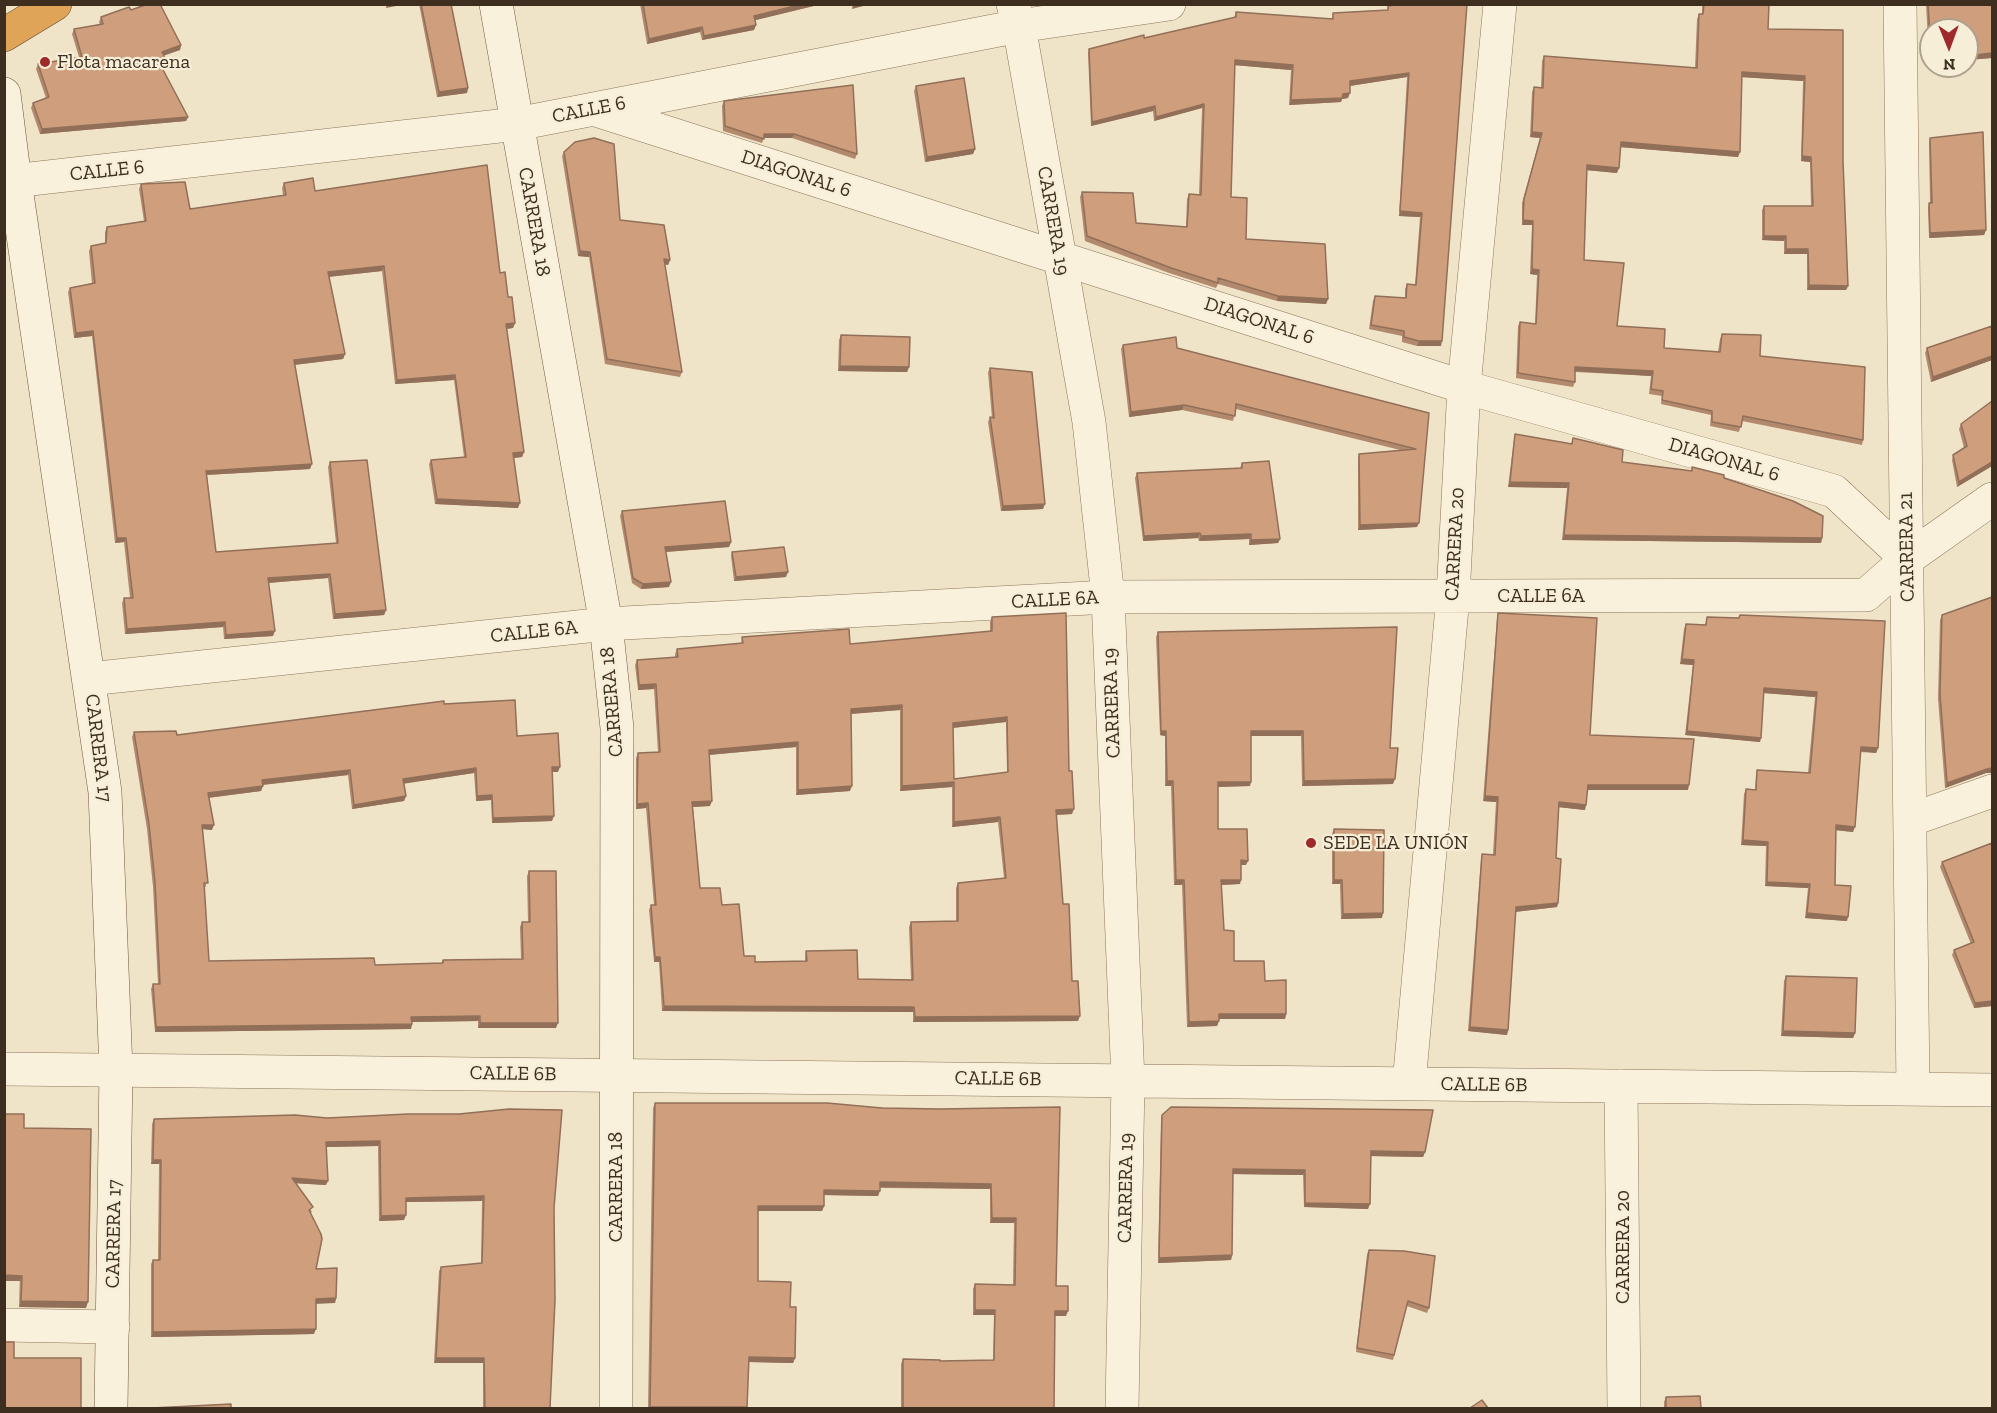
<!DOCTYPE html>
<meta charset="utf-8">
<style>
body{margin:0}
#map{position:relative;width:1997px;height:1413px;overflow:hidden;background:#f0e4c8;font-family:"Zilla Slab",serif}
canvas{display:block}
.frame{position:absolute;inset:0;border:6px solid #3d2e20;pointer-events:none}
.north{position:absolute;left:1919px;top:18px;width:60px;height:60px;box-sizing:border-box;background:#f7eed8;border:2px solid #ada18e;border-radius:50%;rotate:179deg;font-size:16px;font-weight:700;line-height:24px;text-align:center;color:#3d2e20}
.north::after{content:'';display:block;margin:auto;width:21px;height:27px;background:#9e2a2b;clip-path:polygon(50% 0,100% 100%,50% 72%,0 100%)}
</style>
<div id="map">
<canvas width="1997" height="1413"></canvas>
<div class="frame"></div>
<div class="north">N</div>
</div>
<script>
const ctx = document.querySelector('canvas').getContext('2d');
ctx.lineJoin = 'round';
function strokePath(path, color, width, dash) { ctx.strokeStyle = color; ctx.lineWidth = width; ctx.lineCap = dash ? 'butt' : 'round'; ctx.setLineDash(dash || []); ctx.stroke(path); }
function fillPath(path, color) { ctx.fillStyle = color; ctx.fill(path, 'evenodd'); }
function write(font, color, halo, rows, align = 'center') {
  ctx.font = font + ' "Zilla Slab",serif'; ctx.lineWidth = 4.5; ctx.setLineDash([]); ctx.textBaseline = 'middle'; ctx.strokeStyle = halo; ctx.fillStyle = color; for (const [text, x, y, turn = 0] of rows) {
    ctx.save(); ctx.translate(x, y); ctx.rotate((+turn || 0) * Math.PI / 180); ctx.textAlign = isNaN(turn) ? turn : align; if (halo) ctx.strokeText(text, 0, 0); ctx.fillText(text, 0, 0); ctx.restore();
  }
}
const street = new Path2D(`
 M1013,4l6,22 70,396 19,175 20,484 -6,327
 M1900,4l13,1085
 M593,109l871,278 370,104 73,68
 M4,182l513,-58 502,-98 150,-22
 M89,679l517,-55 502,-27 758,-2 41,-36 85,-60
 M1910,820l82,-29
 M4,1069l1988,21
 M1409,1084l44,-488 11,-209 36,-383
 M1621,1086l3,322
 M4,1325l109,2`);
const secondary = new Path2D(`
 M496,4l110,620 11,104 -1,680
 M4,94l11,87 90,611 11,278 -5,338`);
const highway = new Path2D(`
 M4,35l51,-31`);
strokePath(street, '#8d765c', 34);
strokePath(secondary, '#6f573f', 34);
strokePath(highway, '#5b4430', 34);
strokePath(street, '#faf1dc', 33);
strokePath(secondary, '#faf1dc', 33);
strokePath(highway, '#e0a458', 33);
fillPath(new Path2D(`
 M419,4h32l17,84 -1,5 -30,4z
 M640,4h182l-67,16 1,5 -2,5 -52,10 -2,-8 -53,12z
 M1401,4l40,342h-24l-15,-4v-6l-33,-7 4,-28 2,-5 30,2v-9l2,-5 8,1 5,-68 -21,-1 8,-139 -57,9 -2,12 -6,1 -1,3 -52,3 2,-35 -56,-5 -4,132 15,42 82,60 -2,5 -49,-3 -59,-17 -2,4 -47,-15 -84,-32 -5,-44 2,-5 54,31 50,4 1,-28 2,-5 10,1 3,-87 -48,13 -1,-10 -62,15 -3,-73 1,-4 55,-11 90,-20 2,-6 96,7 1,-6 54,-3 1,-4z
 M1702,4h67l-1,25 75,1v131l5,125 -2,4h-39v-36h-23v-13l-22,-1v-30l2,-4h47l-1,-44 -9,-1 2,-80 -61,-4 -4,80 -118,-10 -3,26 -30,-3 -3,90 33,66 47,22 54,4 2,-13 2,-5 38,22 103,84 -1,5 -120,-24 -3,11 -29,-6 1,-11 -50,-11 1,-8 -13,-2 2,-18 -76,-4v10l-2,5 -57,-9 2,-52 2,-4 15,2 2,-49 -7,-1 2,-49h-10v-22l18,-65 -10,-1 2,-45 2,-5h7l1,-26 2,-5 151,12 2,-49 2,-5h3z
 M1926,4h66v54l-25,2v-30h-36v29h-2z
 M131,10l50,35 -1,5 -16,5 3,7 -2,5 -3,1 26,49 -2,4 -146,13 -9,-26 2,-5 13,-5 -10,-29 2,-5 41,-7 -7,-23 2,-5 26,-4 -1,-3 2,-5z
 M916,86l59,63 -2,5 -48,8 -11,-71z
 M724,101l133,53 -2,5 -63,-21h-28l-2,5 -39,-12 -1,-25z
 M1930,138l56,92 -2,5 -55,3 -1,-30 1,-5h1l-1,-60z
 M564,152l56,68 50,40 -2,5 -4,-1 18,108 -2,5 -75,-13 -16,-107 -11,-1 -16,-100z
 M284,183l31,8 185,82 8,24 7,26 -2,5 -6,1 17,123 -2,5 -8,1 4,50 -83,-4 -6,-40 2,-4 33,-3 -10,-77 -59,4 -13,-113 -53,6 16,77 -2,5 -48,6 15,104 -103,6 9,77 120,-9 -8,-76 2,-5 56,148 -2,5 -51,4 -5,-41 -59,5 4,53 -49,3 -1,-12 -98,7 -3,-31 2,-5h6l-6,-56 -9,1 -23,-207 -18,2 -6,-46 2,-4 22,-4 -3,-33 2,-5 14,-2v-12l2,-5 37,-6 -5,-32 2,-5 49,25 93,-14 -1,-7z
 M1992,326v34l-61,22 -6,-29 2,-5z
 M841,335l68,32 -2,5 -69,-1 1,-31z
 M1123,345l54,3 252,65 -12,114 -59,3v-72l1,-4 41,-4 -164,-41 -3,12 -51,-11 -53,7 -8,-68z
 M990,368l53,141 -42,2 -13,-89 2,-5 2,1 -4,-46z
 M1992,401v65l-35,21 -5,-27 1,-5 11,-7 -5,-19 2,-5z
 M1515,434l56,10 2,-6 49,24 69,9 1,-4 32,11 98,60 -1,5 -259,-3 5,-52 -59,-1 6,-48z
 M1242,463l38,76 -2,4 -29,2v-6l-50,2 -1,-3 -55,3 -8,-63 2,-5 103,-5z
 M622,511l109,31 -2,5 -63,5 3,35 -28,2 -9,-6 -12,-67z
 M732,552l54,25 -52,4 -3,-25z
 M1498,613l92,122 98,55h-101l-2,20 -26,-3 -3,51 2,45 -1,4 -42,5 -7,118 -1,5 -39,-4 13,-172 1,-5h11l3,-52 -13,-1 14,-183z
 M1740,615l138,133 -2,5 -16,-1 -7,80 -17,-2 -1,55 12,36 -42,-3 3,-30 -43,-2 1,-40 -25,-1 3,-51 2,-5 9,1 1,-15 1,-5 51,3 7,-76 -51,-4 -4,49 -75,-7 8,-70 -13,-1 4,-35 2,-5 19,1 2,-8 31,1z
 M1942,615l44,158 -41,15 -7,-89 2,-79z
 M992,617l77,154 3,43 -16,1 7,89 9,77 6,40 -165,1v-10l-251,-1 -3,-49h-5l-5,-52 2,-5h3l-8,-97 -10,1v-51l2,-5 20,-1 -4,-63 -16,1 -3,-25 2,-5 38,-2v-4l2,-5 64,-5 1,-7 108,7 140,-13v-9zM900,710v81l52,-4v40l46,-5 6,56 -46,5 -2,5v33l-45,1 -2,5 2,53 -53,-1 -52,-28 -1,5v5l-50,1 -11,-6 -22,-51 -22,-17 -7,-81 17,-1 -1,-51 87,-8v48l54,-4 1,-77zM1006,722l1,50 -53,7 -1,-51z
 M1158,632l232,116 3,36 -91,2 -1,-50h-50l-1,50 -32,1v42l28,36h-5l-1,19 -19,1 3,45 10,31 31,20 21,33 -1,5h-66l-2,7 -30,1 -5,-142h-8l-3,-99h-6v-50l-5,-1 -4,-98z
 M444,704l73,32 41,36h-6v49l-60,2 -1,-23 -15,1 -2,-28 -70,10 2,13 -2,5 -52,8 -4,-34 -85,10 -2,6 -53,7 4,32 -9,-1 3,58h-2l5,74 166,4 66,-2 2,-3 78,-1 -1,-32 2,-5h6l-1,-46 2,-5 27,157h-78v-7l-66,1 -1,7 -256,3 -4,-43 2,-5h5l-5,-97 -6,-58 -15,-92 2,-5 43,3z
 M1334,829l48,89 -41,1 -1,-35h-8v-50z
 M1992,843v163l-18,2 -22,-53 2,-5 17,-6 -31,-77 2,-5z
 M1786,976l69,57 -2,5 -72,-2 3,-55z
 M655,1103l285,6 120,-2 -4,179 10,30h-11l-1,92h-153v-44l2,-5 37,2 53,-1 1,-45h-21v-26l2,-5 38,1 1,-62h-24v-34l-110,-1 -2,8 -54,-1v11l-2,5h-64v70l32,26 5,51 -2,5 -44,-1 -2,46h-99l5,-300z
 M1162,1115l263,37 -2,5 -52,-1 -3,53 -64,-2 -1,-32 -70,-1 -1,81 -1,5 -73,3 3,-144z
 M327,1118l227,90 -4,200h-67v-45h-49l5,-92 2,-4 40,-3 1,-63 -76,1 -2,18 -25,1 -1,-75 -52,1v38l-30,-2 16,29 -2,1 6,56 20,29 -1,5h-19l-2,31 -163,3v-73l2,-4h5l1,-96h-8l1,-40 2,-5z
 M24,1128l62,180 -67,-1z
 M1369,1250l60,58 -2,5 -20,-7 -14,54 -37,-8 11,-98z
 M1666,1397l35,11h-37v-6z`), '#b2896c');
fillPath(new Path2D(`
 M387,4h19l-20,4z
 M803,4h19l-70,17 2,-5z
 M853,4h18l-19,5z
 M756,25l-2,5 -52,10 2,-4z
 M702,27l-2,5 -53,12 2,-5z
 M181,45l-1,5 -20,7 2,-5z
 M1992,53v5l-25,2v-4z
 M1235,60l58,5 -2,5 -58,-5z
 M167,62l-2,5 -7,2 2,-5z
 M1742,72l63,4 -2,5 -63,-4z
 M1409,73l-2,4 -58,9 1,-5z
 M468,88l-1,5 -30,4 2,-5z
 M1350,93l-2,5 -6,1 -1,3 -52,3 2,-5z
 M1204,104l-2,4 -48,13 2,-4z
 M1155,106l-2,5 -62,15 1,-4z
 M188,117l-2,4 -146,13 2,-5z
 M1532,132l10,1 -2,5 -10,-1z
 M764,134h30l-2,4h-29z
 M1621,142l119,10 -2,5 -119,-10z
 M975,149l-2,5 -48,8 2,-5z
 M1802,156l9,1 -1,5 -9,-1z
 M1587,165l32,3 -2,5 -32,-3z
 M1400,211l22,2 -2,4 -21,-1z
 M1523,220l10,1 -1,4h-10z
 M1986,230l-2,5 -55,3 1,-5z
 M1764,236h22l-2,5 -22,-1z
 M1786,249h22l-1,5h-23z
 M580,251l10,1 -1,5 -11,-1z
 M664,259l6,1 -2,5 -6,-1z
 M384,266l-2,5 -56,6 2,-5z
 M1532,269l7,1 -2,5 -7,-1z
 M1809,285l39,1 -2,4h-39z
 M1278,296l50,3 -2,5 -49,-3z
 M515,323l-2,5 -9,1 2,-5z
 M93,331l-1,5 -18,2 2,-5z
 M1419,341h23l-1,5h-24z
 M345,354l-2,5 -51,6 2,-5z
 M1992,356v4l-61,22 2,-5z
 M840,366l69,1 -2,5 -69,-1z
 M1575,367l78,4 -2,5 -78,-5z
 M455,375l-1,5 -59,4 2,-4z
 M1184,405l-2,5 -53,7 2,-5z
 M524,452l-2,5 -10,1 1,-5z
 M1992,462v4l-35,21 2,-5z
 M312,464l-2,5 -106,6 2,-4z
 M1510,482l59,1 -2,5 -59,-1z
 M437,499l83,4 -2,5 -83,-4z
 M1045,504l-2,5 -42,2 2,-5z
 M1419,523l-2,4 -59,3 2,-5z
 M1200,533l-2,5 -55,3 1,-5z
 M1251,534l-2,5 -50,2 2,-5z
 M1564,535l258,3 -1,5 -259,-3z
 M117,538h9l-2,4 -9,1z
 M1280,539l-2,4 -29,2 2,-5z
 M731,542l-2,5 -65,5 1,-5z
 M788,572l-2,5 -52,4 2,-4z
 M330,574l-2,4 -62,5 2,-5z
 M671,582l-2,5 -28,2 2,-5z
 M386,610l-2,5 -51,4 2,-5z
 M225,622l-2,5 -98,7 2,-5z
 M275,631l-2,5 -49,3 2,-4z
 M1682,659l12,1 -1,5 -13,-1z
 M656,684l-2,5 -16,1 1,-5z
 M1764,688l53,4 -2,5 -52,-4z
 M902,705l-2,5 -51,4 2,-5z
 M1007,717l-1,5 -55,6 2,-5z
 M1161,731h5l-1,5 -5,-1z
 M1251,731h52l-2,5h-52z
 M1687,731l74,7 -1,4 -75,-7z
 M798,742l-2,5 -89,8 2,-5z
 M1861,747l17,1 -2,5 -17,-2z
 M552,767h8l-2,5h-8z
 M476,768l-2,5 -72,11 1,-5z
 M1992,768v5h-6l-41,15 2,-5 40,-14z
 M350,770l-2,5 -88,10 2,-5z
 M1395,779l-2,5 -91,2 2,-5z
 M1167,781h6l-2,5h-6z
 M954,782l-2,5 -52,4 2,-5z
 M1218,782h33l-1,4 -34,1z
 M1588,785h101l-1,5h-102z
 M263,786l-2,5 -55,7 2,-5z
 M852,786l-2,5 -54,4 2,-5z
 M492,795l-1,5 -15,1 1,-5z
 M406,796l-2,5 -52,8 2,-4z
 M1485,796l13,1 -2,5 -13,-1z
 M712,801l-2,5 -19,1 1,-5z
 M1559,802l27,3 -1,5 -28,-3z
 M648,803l-2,5 -10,1 1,-5z
 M1074,809l-2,5 -18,1 2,-5z
 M554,816l-2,5 -60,2 1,-5z
 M1000,817l-2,5 -46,5 2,-5z
 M202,825h12l-2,5 -11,-1z
 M1836,825l19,2 -2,5 -19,-2z
 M1743,840l25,2 -2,4 -25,-1z
 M1241,860l7,1 -2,4h-7z
 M1176,880h8l-2,5h-8z
 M1221,880h20l-1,4 -21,1z
 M1334,880h8l-2,4h-8z
 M1767,882l43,2 -2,4 -43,-2z
 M1558,903l-1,4 -43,5 2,-5z
 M1383,913l-1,5 -41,1 2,-5z
 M1807,913l41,4 -1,4 -42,-3z
 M655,957h5l-1,5h-5z
 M1992,1001v5l-18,2 1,-5z
 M664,1006l250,1 -1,5 -251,-1z
 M1219,1014h67l-1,5h-68z
 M480,1016l-2,5 -68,1 1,-5z
 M1080,1016l-2,5 -165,1 2,-5z
 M1219,1021l-2,5 -30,1 2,-5z
 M480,1023h78l-2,5h-78z
 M412,1024l-1,5 -256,3 1,-5z
 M1470,1027l38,3 -1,5 -39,-4z
 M1783,1031l72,2 -2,5 -72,-2z
 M380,1141l-2,5 -54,1 2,-5z
 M1371,1151l54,1 -2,5 -54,-1z
 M153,1160h8l-2,4h-8z
 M1233,1169l72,1 -2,5 -72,-1z
 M292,1178l36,3 -2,4 -36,-2z
 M880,1182l111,2 -1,5 -112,-2z
 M824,1190l56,1 -2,5 -55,-1z
 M484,1196l-2,5 -77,1 1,-4z
 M1305,1203l65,1 -2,5 -64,-2z
 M758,1206h66l-2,5h-65z
 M406,1215l-2,5 -25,1 2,-5z
 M992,1218h24l-2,5h-24z
 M1232,1255l-1,5 -73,3 1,-5z
 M4,1275l18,1 -2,5h-16z
 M336,1298l-1,5 -21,1 2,-5z
 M21,1301l67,1 -2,6 -67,-1z
 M975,1310h20l-1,5h-21z
 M1055,1311h13l-2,5h-12z
 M316,1329l-2,5 -163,3 2,-5z
 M749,1357l46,1 -2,5 -45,-1z
 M436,1358h48l-1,5h-49z
 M650,1407h97v1h-97z`), '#916f58');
const building = new Path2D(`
 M148,4h12l21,41 -19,7 5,10 -7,2 28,53 -146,12 -9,-26 16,-6 -11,-33 44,-7 -8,-28 29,-5 -2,-7 28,-10 2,3z
 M421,4h30l17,84 -29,4z
 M643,4h160l-49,12 2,9 -52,11 -2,-9 -53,12z
 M1401,4h66l-25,337h-23l-15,-4v-6l-33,-6 4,-29 31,2 1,-14 9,1 6,-72 -22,-2 9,-138 -59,8v12l-7,1 -1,4 -51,2 2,-35 -58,-5 -4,137 16,1 -1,41 79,5 3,55 -50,-3 -60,-18v5l-47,-15 -84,-32 -5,-44 51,1 3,30 51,4 2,-33 12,1 3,-91 -48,13 -1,-11 -63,16 -3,-73 55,-14v3l92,-21v-5l97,7v-6l55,-3v-4z
 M1704,4h65l-1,25 75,1v131l5,125 -39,-1 -1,-36h-22v-13h-22v-30h49l-2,-49 -9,-1 3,-80 -63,-4 -2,80 -119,-10 -2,26 -32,-3 -3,95 40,3 -7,63 48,3 -1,19 56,4 2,-18 39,1 -1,21 105,11 -2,73 -120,-24 -2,11 -29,-5v-11l-50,-11 1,-9 -12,-2 2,-18 -78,-4v15l-57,-9 2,-51 16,2 3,-54 -7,-1 1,-48 -10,-1 1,-21 18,-66 -10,-1 2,-45 9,1 1,-32 153,12 2,-54h4z
 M1928,4h64v49l-25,3v-26h-36v20z
 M964,78l11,71 -48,8 -11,-71z
 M853,85l4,69 -63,-20h-30v5l-39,-13 -1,-25z
 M1983,132l3,98 -56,3 -1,-30h3l-2,-65z
 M594,138l20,6 6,76 44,5 6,35 -6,-1 18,113 -75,-13 -17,-107 -10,-1 -16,-99 11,-10z
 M487,165l13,108 5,-1 3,25h4l3,26 -9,1 18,128 -11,1 7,50 -83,-4 -6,-39 35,-3 -11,-82 -58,5 -13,-114 -56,6 17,82 -51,6 18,104 -106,7 10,81 122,-9 -8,-81 37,-2 19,150 -51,4 -5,-40 -62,4 7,53 -49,4 -1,-13 -98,7 -3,-31h9l-7,-60h-9l-24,-207 -17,2 -6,-45 25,-5 -4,-37 15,-3 1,-16 39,-6 -5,-37 44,-2 5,27 96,-14 -2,-12 29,-5 2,13z
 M1992,326v30l-59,21 -6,-29z
 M841,335l69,2 -1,30 -69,-1z
 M1176,337l1,11 252,65 -10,110 -59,2 -1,-71 57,-5 -180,-45 -1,12 -51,-11 -53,7 -8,-67z
 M990,368l42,4 13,132 -42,2 -13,-89 4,1z
 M1992,401v61l-33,20 -6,-27 14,-9 -6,-22z
 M1515,434l57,10 1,-6 50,12 -1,12 70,9v-4l32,8v3l69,23 30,15 -1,22 -258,-3 5,-52 -59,-1z
 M1269,461l11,78 -29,1v-6l-50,2 -1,-3 -56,3 -7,-63 105,-5v-5z
 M725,501l6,41 -66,5 6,35 -28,2 -10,-6 -11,-67z
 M784,547l4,25 -52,5 -4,-25z
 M1992,597v171l-5,1 -40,14 -7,-89 2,-79z
 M1066,613l3,158h3l2,38 -18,1 7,94h6l3,77h6l2,35 -165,1 -1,-10 -250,-1 -4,-49h-5l-4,-52h5l-8,-102 -11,1 1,-51 22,-1 -4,-68 -17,1 -2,-25 41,-3 -1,-8 66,-6 -1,-6 107,-8 1,15 142,-13v-14zM902,705v81l52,-4v40l46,-5 6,61 -48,5v38l-47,1 2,58 -55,-1 -1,-29 -51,1 1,10 -52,1v-6h-11l-5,-52 -17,1 -2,-17h-20l-8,-86 20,-1 -3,-51 89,-8v48l54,-4 -1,-77zM1007,717l1,55 -54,7 -1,-56z
 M1498,613l99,5 -7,117 104,4 -5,46h-101l-2,20 -27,-3 -3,56 5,1 -3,44 -42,4 -8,123 -38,-3 12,-173 13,1 3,-58 -13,-1z
 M1740,615l145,6 -7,127 -17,-1 -6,80 -19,-2 -1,60 16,1 -3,31 -41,-4 3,-29 -43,-2 1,-40 -25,-2 3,-51 10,1 1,-20 53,3 7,-81 -53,-4 -3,50 -74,-7 7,-71 -12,-1 4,-35 20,1 1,-8 32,1z
 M1397,627l-7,121h8l-3,31 -91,2 -1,-50h-52v51h-33v47h29l1,32 -7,-1v20h-20l3,50 10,1v30h30l1,20 21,-1v34h-67v7l-30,1 -5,-142h-8l-3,-99h-6l-1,-50h-5l-3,-99z
 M515,700l2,36 41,-3 2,34h-8l2,49 -61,2 -1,-23 -15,1 -1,-28 -73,11 3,17 -52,9 -4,-35 -88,10 1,6 -55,7 6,32h-12l6,58h-4l5,78 165,-3 1,7 68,-2v-3l80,-1 -1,-37h8l-1,-51h27l2,152h-78v-7l-69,1 1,7 -256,3 -3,-43h7l-5,-102 -6,-58 -15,-92 42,-1 1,4 267,-34v3z
 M1334,829l50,1 -1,83 -40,1 -1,-34h-8z
 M1992,843v158l-17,2 -21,-53 20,-8 -32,-80z
 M1786,976l71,2 -2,55 -72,-2z
 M655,1103h172l55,5 58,1 120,-2 -4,179h12v25h-13l-1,97h-151v-49l37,1v1l54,-1 1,-50h-20v-26l40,1 1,-67h-24l-1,-34 -111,-2v9l-56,-1v16h-66v75l33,1 -1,25h6l-1,51 -46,-1 -2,50h-97z
 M1171,1107l262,3 -8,42 -54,-1 -1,53 -65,-1v-33l-72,-1 -1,86 -73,3 3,-143z
 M509,1109l53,1 -8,98 1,92 -5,108h-65l-1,-50h-48l5,-91 41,-4 2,-67 -78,2v17l-25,1 -1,-75 -54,1 2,39 -36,-3 21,29 -4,3 12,24 1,5 -6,30 21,-1 -1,30 -20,1v30l-163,3v-72h7l1,-100h-8l1,-41 141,-4 32,3 81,-4h51z
 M4,1114h20v14l67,1 -3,173 -67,-1 1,-25 -18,-1z
 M1369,1250l35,1 31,5 -6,52 -21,-7 -14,54 -37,-7z
 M4,1342h10v16h67v50h-77z
 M1700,1396l1,12h-35v-11z
 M1482,1400l6,8h-18z
 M231,1404v4h-79z`);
fillPath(building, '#cf9f7d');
strokePath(building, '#916f58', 1.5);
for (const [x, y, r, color] of [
 [45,62,6,"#9e2a2b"],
 [1311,843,6,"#9e2a2b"]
]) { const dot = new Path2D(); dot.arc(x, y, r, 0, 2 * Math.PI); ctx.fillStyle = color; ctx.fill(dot); strokePath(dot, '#f7eed8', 2); }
write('20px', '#3d2e20', '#f7eed8', [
 ["Flota macarena",57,62],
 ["SEDE LA UNIÓN",1323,843]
], 'left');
write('20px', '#3d2e20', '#f7eed8', [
 ["CALLE 6",589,110,-11],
 ["CALLE 6",107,171,-6],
 ["DIAGONAL 6",796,174,18],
 ["CARRERA 19",1053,221,80],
 ["CARRERA 18",534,222,80],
 ["DIAGONAL 6",1259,321,18],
 ["DIAGONAL 6",1724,460,16],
 ["CARRERA 20",1455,544,-87],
 ["CARRERA 21",1907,547,-91],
 ["CALLE 6A",1541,596],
 ["CALLE 6A",1055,600,-3],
 ["CALLE 6A",534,632,-6],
 ["CARRERA 18",612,702,-95],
 ["CARRERA 19",1112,703,-92],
 ["CARRERA 17",98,748,83],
 ["CALLE 6B",513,1074,1],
 ["CALLE 6B",998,1079,1],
 ["CALLE 6B",1484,1085,1],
 ["CARRERA 18",616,1187,-90],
 ["CARRERA 19",1126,1188,-89],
 ["CARRERA 17",114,1234,-89],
 ["CARRERA 20",1623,1247,-90]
]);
</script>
